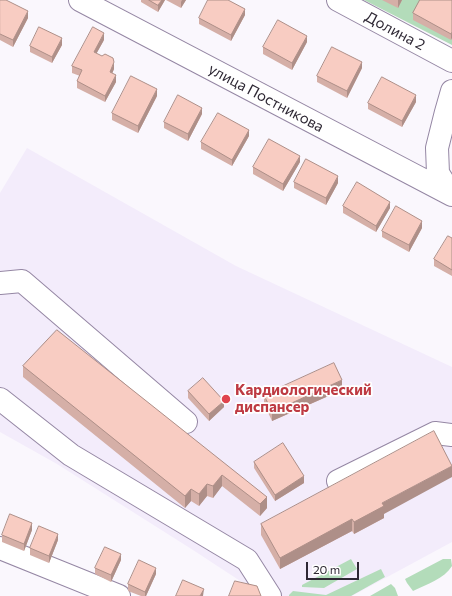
<!DOCTYPE html>
<meta charset="utf-8">
<style>
body{margin:0}
#map{position:relative;width:452px;height:596px;overflow:hidden;background:#faf7fd;font-family:Commissioner,sans-serif}
canvas{display:block}
.scale{position:absolute;left:306px;top:562px;width:53px;height:18px;box-sizing:border-box;border:2px solid #2e2834;border-top:0;padding-left:5px;font-size:12px;line-height:14px;white-space:nowrap;color:#2e2834;-webkit-text-stroke:3px #fff;paint-order:stroke}
</style>
<div id="map">
<canvas width="452" height="596"></canvas>
<div class="scale">20 m</div>
</div>
<script>
const ctx = document.querySelector('canvas').getContext('2d');
ctx.lineJoin = 'round';
function fillPath(path, color) { ctx.fillStyle = color; ctx.fill(path, 'evenodd'); }
function strokePath(path, color, width, dash) { ctx.strokeStyle = color; ctx.lineWidth = width; ctx.lineCap = dash ? 'butt' : 'round'; ctx.setLineDash(dash || []); ctx.stroke(path); }
function write(font, color, halo, rows, align = 'center') {
  ctx.font = font + ' Commissioner,sans-serif'; ctx.lineWidth = 3.5; ctx.setLineDash([]); ctx.textBaseline = 'middle'; ctx.strokeStyle = halo; ctx.fillStyle = color; for (const [text, x, y, turn = 0] of rows) {
    ctx.save(); ctx.translate(x, y); ctx.rotate((+turn || 0) * Math.PI / 180); ctx.textAlign = isNaN(turn) ? turn : align; if (halo) ctx.strokeText(text, 0, 0); ctx.fillText(text, 0, 0); ctx.restore();
  }
}
fillPath(new Path2D(`
 M27,148l209,118 216,101v175l-100,54h-93l-2,-4 -64,-42 -136,-86 -57,-32v-239z`), '#f3ecfb');
fillPath(new Path2D(`
 M364,0h88v45z
 M351,559l6,10 -33,19 -22,-1v-2z
 M443,559h8l1,7c-8,13 -25,18 -39,25l-6,-8 -2,-4z
 M381,569l4,8 -34,19h-62v-1l4,-4 33,4z
 M391,584l4,4 3,8h-28z`), '#b3dcba');
const minor = new Path2D(`
 M80,0l372,195
 M338,0l114,61
 M451,194l-13,-21 -1,-25 9,-36 6,-21
 M0,283l22,-2 164,141
 M0,399l71,56 176,105 23,36
 M338,481l97,-48 17,2
 M0,548l119,48`);
strokePath(minor, '#9587a4', 24);
strokePath(minor, '#fff', 22);
fillPath(new Path2D(`
 M0,0l28,18 -15,29 -13,-7z
 M141,0h24l-7,12 -17,-10z
 M166,0h20l-5,8z
 M382,0h20l-4,8z
 M452,0l-1,40 -38,-20v-7z
 M245,15l-14,26 -32,-17v-6z
 M104,40l-8,14 18,15 -2,4 4,9 -11,20 -28,-14v-7l3,-5 -8,-3v-7z
 M307,42l-15,28 -29,-16v-7z
 M62,45l-10,18 -22,-11v-6z
 M362,68l-15,30 -30,-16v-6z
 M157,96l-19,37 -26,-13v-7z
 M416,102l-14,25 -34,-18v-6z
 M202,114l-14,27 -24,-13v-6z
 M249,136l-17,30 -31,-17v-7z
 M300,162l-17,29 -30,-17v-7z
 M294,182l44,1 -12,22 -32,-17z
 M343,206l47,2 -14,24 -33,-19z
 M422,228l-13,24 -27,-15v-6z
 M452,238v38l-18,-10v-7z
 M57,330l210,178 -7,8 -38,-30 -9,12 -6,-2 -8,10 -8,-5 -6,7 -162,-131v-11z
 M342,390l-70,31 -8,-17v-9z
 M188,391l36,16 -15,14 -21,-23z
 M254,462l50,21 -29,18 -21,-33z
 M384,514v4l-30,16 -2,-3 -72,38 -19,-34v-11z
 M32,530l-8,21 -22,-9v-7z
 M58,540l-9,23 -19,-8v-7z
 M121,560l-10,22 -16,-8v-6z
 M156,574l-10,22h-5l-13,-5v-7z`), '#d5afa7');
fillPath(new Path2D(`
 M162,0h3l-7,12v-7z
 M182,0h4l-5,8v-6z
 M398,0h4l-4,8z
 M245,9v6l-14,26v-6z
 M28,11v7l-15,29v-7z
 M452,32v6l-1,2v-6z
 M104,33v7l-10,18v-6z
 M307,36v6l-15,28v-7z
 M62,38v7l-10,18v-6z
 M114,62v7l-4,10v-7z
 M362,62v6l-15,30v-7z
 M116,75v7l-11,20v-6z
 M157,89v7l-19,37v-7z
 M416,95v7l-14,25v-6z
 M202,108v6l-14,27v-7z
 M249,130v6l-17,30v-6z
 M300,156v6l-17,29v-7z
 M338,176v7l-12,22v-7z
 M390,202v6l-14,24v-6z
 M422,221v7l-13,24v-7z
 M342,380v10l-70,31v-9z
 M224,401v6l-15,14v-7z
 M452,466v11l-68,37v4l-30,16v-12l28,-19z
 M222,475v11l-9,12v-12z
 M304,476v7l-29,18v-6z
 M207,484v12l-8,10v-12z
 M191,489v12l-6,7v-12z
 M267,497v11l-7,8v-12z
 M352,519v12l-72,38v-11z
 M32,523v7l-8,21v-7z
 M58,534v6l-9,23v-7z
 M121,554v6l-10,22v-7z
 M156,568v6l-10,22h-1v-4z
 M204,589l-1,7h-3z`), '#ae8f88');
const building = new Path2D(`
 M0,0h6l22,11 -15,29 -13,-6z
 M149,0h13l-4,5z
 M208,0h20l17,9 -14,26 -32,-17z
 M420,0h32v32l-1,2 -38,-21z
 M278,20l29,16 -15,27 -29,-16z
 M39,27l23,11 -10,19 -22,-11z
 M93,27l11,6 -10,19 8,4 3,-2 8,4 1,4 -4,10 6,3 -11,21 -28,-15 5,-11 -10,-4z
 M332,47l30,15 -15,29 -30,-15z
 M131,76l26,13 -19,37 -26,-13z
 M382,77l34,18 -14,26 -34,-18z
 M178,95l24,13 -14,26 -24,-12z
 M218,113l31,17 -17,30 -31,-18z
 M269,139l31,17 -17,28 -30,-17z
 M306,159l32,17 -12,22 -32,-16z
 M357,182l33,20 -14,24 -33,-20z
 M396,206l26,15 -13,24 -27,-14z
 M448,236l4,2v32l-18,-11z
 M57,330l210,167 -7,7 -38,-29 -9,11 -6,-2 -8,10 -8,-5 -6,7 -162,-130z
 M334,363l8,17 -70,32 -8,-17z
 M203,378l21,23 -15,13 -21,-23z
 M434,431l18,35 -70,37 2,3 -30,16 -2,-3 -72,39 -19,-34z
 M283,443l21,33 -29,19 -21,-33z
 M10,514l22,9 -8,21 -22,-9z
 M39,526l19,8 -9,22 -19,-8z
 M105,547l16,7 -10,21 -16,-7z
 M139,560l17,8 -11,24 -17,-8z
 M183,580l21,9 -4,7h-24z
 M235,581l22,5 4,10h-32z`);
fillPath(building, '#f8ccc2');
strokePath(building, '#ae8f88', 1);
for (const [x, y, r, color] of [
 [226,399,5,"#e0444e"]
]) { const dot = new Path2D(); dot.arc(x, y, r, 0, 2 * Math.PI); ctx.fillStyle = color; ctx.fill(dot); strokePath(dot, '#fff', 1.5); }
write('15px', '#2e2834', '#fff', [
 ["Долина 2",395,31,28],
 ["улица Постникова",266,98,28]
]);
write('bold 15px', '#be3a42', '#fff', [
 ["Кардиологический",235,390],
 ["диспансер",235,407]
], 'left');
</script>
